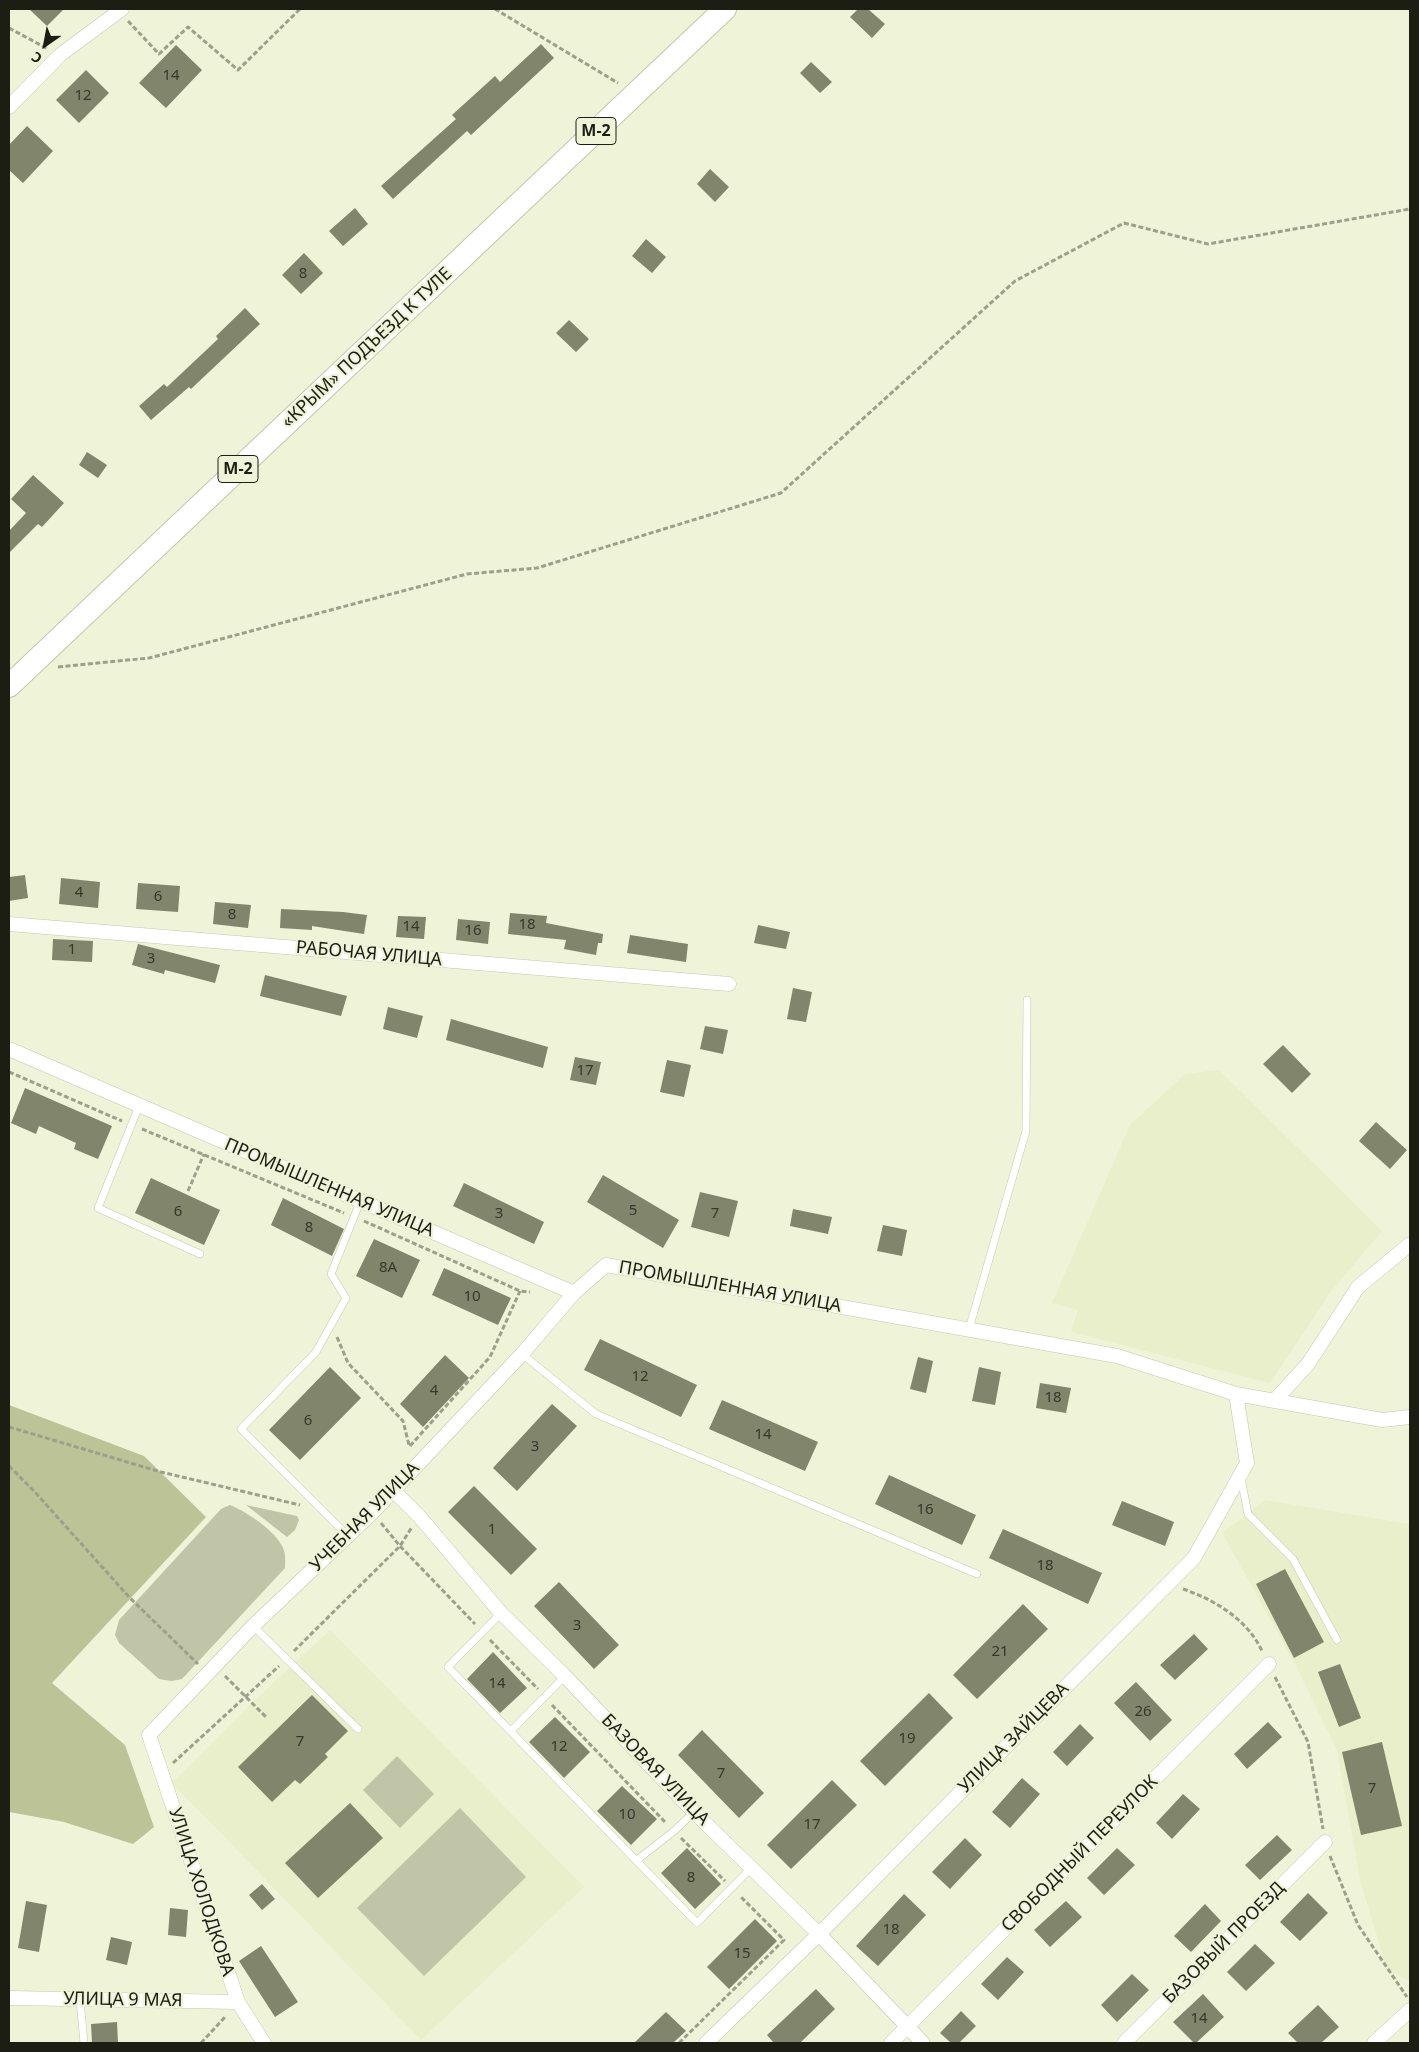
<!DOCTYPE html>
<meta charset="utf-8">
<style>
body{margin:0}
#map{position:relative;width:1419px;height:2052px;overflow:hidden;background:#eff4d8;font-family:"Noto Sans",sans-serif}
canvas{display:block}
.frame{position:absolute;inset:0;border:10px solid #1c1e14;pointer-events:none}
.north{position:absolute;left:20px;top:20px;width:50px;height:50px;-webkit-text-stroke:4px #eff4d8;paint-order:stroke;rotate:213deg;font-size:14px;font-weight:700;line-height:20px;text-align:center;color:#1c1e14}
.north::after{content:'';display:block;margin:auto;width:18px;height:22px;background:#1c1e14;clip-path:polygon(50% 0,100% 100%,50% 72%,0 100%)}
</style>
<div id="map">
<canvas width="1419" height="2052"></canvas>
<div class="frame"></div>
<div class="north">С</div>
</div>
<script>
const ctx = document.querySelector('canvas').getContext('2d');
ctx.lineJoin = 'round';
function fillPath(path, color) { ctx.fillStyle = color; ctx.fill(path, 'evenodd'); }
function strokePath(path, color, width, dash) { ctx.strokeStyle = color; ctx.lineWidth = width; ctx.lineCap = dash ? 'butt' : 'round'; ctx.setLineDash(dash || []); ctx.stroke(path); }
function write(font, color, halo, rows, align = 'center') {
  ctx.font = font + ' "Noto Sans",sans-serif'; ctx.lineWidth = 4.5; ctx.setLineDash([]); ctx.textBaseline = 'middle'; ctx.strokeStyle = halo; ctx.fillStyle = color; for (const [text, x, y, turn = 0] of rows) {
    ctx.save(); ctx.translate(x, y); ctx.rotate((+turn || 0) * Math.PI / 180); ctx.textAlign = isNaN(turn) ? turn : align; if (halo) ctx.strokeText(text, 0, 0); ctx.fillText(text, 0, 0); ctx.restore();
  }
}
fillPath(new Path2D(`
 M1219,1070l163,161 -53,63 -59,89 -199,-51 7,-22 -26,-7 78,-178 55,-51z
 M1265,1500l145,24v457l-23,-12 -27,-89 -23,-130 -44,-90 -71,-127z
 M330,1630l254,257 -163,153 -249,-257 80,-80z`), '#e8efca');
fillPath(new Path2D(`
 M230,1505c17,7 46,26 53,43 3,6 2,14 2,20l-103,111 -10,2 -13,-2 -40,-36 -4,-8 4,-15 102,-111z
 M246,1505l51,11 2,4 -4,10 -8,7z
 M397,1756l37,38 -34,34 -37,-38z
 M460,1808l66,69 -102,99 -67,-68z`), '#c0c5a7');
fillPath(new Path2D(`
 M9,1405l135,51 62,61 -154,166 73,62 29,82 -21,17 -69,-22 -55,-10z`), '#bcc397');
fillPath(new Path2D(`
 M29,9h35l-17,17z
 M858,9h10l17,15 -13,14 -22,-21z
 M541,44l13,14 -83,77 -4,-4 -74,68 -12,-13 75,-67 -4,-4 43,-39 5,6z
 M176,45l26,25 -36,38 -27,-25z
 M811,62l21,20 -12,11 -20,-20z
 M86,70l23,23 -30,30 -23,-23z
 M27,126l26,25 -30,32 -14,-13v-25z
 M710,169l19,18 -14,15 -18,-18z
 M355,208l13,16 -25,22 -14,-15z
 M646,239l20,18 -14,16 -20,-17z
 M304,253l19,20 -22,21 -19,-19z
 M245,308l15,16 -69,65 -2,-2 -38,33 -12,-14 25,-22 3,3 51,-48 -2,-3z
 M569,320l20,19 -13,13 -20,-19z
 M87,452l20,13 -9,13 -19,-13z
 M33,475l31,28 -22,24 -4,-3 -29,29v-22l17,-18 -15,-14z
 M25,875l3,23 -19,3v-24z
 M61,878l39,4 -2,26 -39,-4z
 M138,883l42,3 -2,26 -42,-3z
 M215,902l36,3 -3,23 -35,-4z
 M281,909l62,3 24,3 -3,19 -52,-8v4l-32,-2z
 M510,913l37,3 -1,7 57,11 -1,9h-4l-2,12 -32,-6 2,-9 -58,-6z
 M398,916l28,1 -2,22 -28,-2z
 M458,919l32,3 -2,22 -32,-4z
 M758,925l32,7 -4,17 -32,-6z
 M630,935l58,9 -2,18 -59,-9z
 M53,939l40,2 -1,21 -40,-2z
 M138,944l82,21 -5,18 -50,-13 -1,4 -32,-9z
 M265,975l82,21 -6,20 -81,-20z
 M793,988l19,4 -6,30 -19,-3z
 M388,1007l35,9 -6,22 -34,-9z
 M451,1019l97,28 -5,21 -97,-28z
 M705,1026l23,4 -5,24 -23,-5z
 M1283,1045l28,29 -19,19 -29,-29z
 M575,1057l26,5 -5,23 -26,-5z
 M667,1060l24,5 -7,32 -24,-5z
 M25,1088l87,38 -14,33 -24,-10 2,-6 -37,-17 -3,8 -25,-11z
 M1376,1122l31,28 -17,19 -31,-28z
 M603,1175l76,45 -16,28 -76,-46z
 M151,1178l69,32 -16,35 -69,-32z
 M464,1183l80,39 -10,22 -81,-38z
 M700,1192l38,9 -9,36 -38,-10z
 M283,1198l61,31 -12,27 -61,-31z
 M793,1209l39,8 -4,17 -38,-8z
 M883,1225l24,5 -5,26 -25,-5z
 M374,1239l46,21 -18,38 -46,-22z
 M444,1268l67,30 -13,27 -66,-30z
 M600,1339l97,46 -16,32 -97,-47z
 M445,1355l24,23 -46,49 -23,-23z
 M918,1357l15,4 -7,32 -16,-4z
 M330,1367l31,31 -61,62 -31,-30z
 M979,1367l22,5 -6,33 -23,-4z
 M1040,1383l31,5 -5,25 -30,-5z
 M722,1400l96,42 -13,29 -96,-42z
 M552,1404l25,22 -60,65 -24,-23z
 M889,1475l87,40 -14,30 -87,-41z
 M474,1486l63,63 -26,26 -63,-63z
 M1122,1501l52,21 -9,24 -53,-21z
 M1003,1529l99,44 -14,31 -99,-46z
 M1285,1569l39,73 -30,16 -38,-74z
 M559,1582l60,63 -25,24 -60,-63z
 M1023,1604l25,25 -71,70 -24,-24z
 M1194,1634l14,15 -33,31 -15,-15z
 M493,1652l34,36 -27,25 -33,-34z
 M1340,1664l21,54 -22,9 -21,-55z
 M1136,1682l36,38 -22,21 -36,-38z
 M929,1693l24,25 -68,68 -25,-25z
 M312,1695l36,36 -23,23 3,3 -28,27 -5,-4 -23,22 -34,-35z
 M555,1717l35,35 -26,26 -35,-36z
 M1268,1722l14,15 -35,32 -13,-15z
 M1080,1724l14,14 -27,28 -14,-14z
 M702,1730l62,63 -25,25 -61,-63z
 M1382,1742l20,84 -41,9 -19,-83z
 M1022,1778l18,16 -30,34 -18,-16z
 M832,1780l25,25 -66,64 -24,-24z
 M622,1786l35,33 -26,26 -34,-34z
 M1183,1794l17,15 -28,30 -16,-16z
 M350,1803l33,35 -65,60 -33,-35z
 M1277,1835l15,15 -32,30 -15,-15z
 M965,1838l17,17 -32,34 -18,-17z
 M687,1848l34,36 -26,25 -34,-36z
 M1117,1848l18,17 -31,30 -17,-17z
 M262,1884l13,15 -13,11 -13,-15z
 M1308,1893l20,20 -28,28 -20,-19z
 M904,1894l22,21 -48,51 -22,-20z
 M26,1901l21,4 -8,47 -21,-4z
 M1066,1901l16,16 -32,30 -16,-17z
 M1205,1904l16,17 -30,31 -17,-16z
 M170,1908l18,2 -2,27 -18,-2z
 M755,1919l22,22 -48,48 -22,-22z
 M111,1937l21,5 -5,23 -21,-5z
 M1255,1944l20,19 -29,28 -19,-19z
 M261,1946l37,56 -23,15 -36,-56z
 M1007,1957l17,15 -26,28 -17,-16z
 M1132,1974l17,16 -32,32 -16,-17z
 M816,1989l19,20 -35,34h-26l-7,-8z
 M1203,1994l21,23 -28,26h-2l-21,-21z
 M1318,2005l21,22 -18,16h-23l-10,-10z
 M961,2011l15,15 -17,17h-8l-11,-10z
 M666,2012l20,19 -13,12h-39z
 M117,2022l1,21h-26l-1,-19z`), '#80856b');
const lane = new Path2D(`
 M139,1106l-41,102 102,46
 M969,1329l57,-198 1,-131
 M522,1354l74,60 381,160
 M1241,1478l7,36 45,45 44,81
 M347,1535l-106,-106 75,-77 30,-54 -15,-24 29,-72
 M501,1613l-53,54 249,256 54,-55
 M253,1626l105,103
 M511,1731l54,-55
 M637,1860l37,-29 20,-19
 M80,2000l4,43`);
const street = new Path2D(`
 M9,107l51,-52 62,-46
 M9,924l720,60
 M9,1049l565,244
 M1275,1400l33,-36 50,-77 52,-43
 M394,1491l25,25 82,97 64,63 129,136 125,122 104,109
 M9,1998l229,4
 M264,2043l-26,-41 -89,-267 104,-109 119,-113 150,-159 52,-61 32,-28 511,91 119,38 146,26 28,-3
 M706,2043l113,-109 375,-376 53,-95 -11,-69
 M891,2043l378,-379
 M1124,2043l201,-201
 M1374,2043l36,-33`);
const primary = new Path2D(`
 M9,686l716,-677`);
strokePath(lane, '#c3c8ac', 8);
strokePath(street, '#c3c8ac', 15);
strokePath(primary, '#c3c8ac', 24);
strokePath(new Path2D(`
 M495,9l123,74
 M128,21l31,33 29,-27 50,43 62,-61
 M9,28l39,21
 M58,667l91,-9 318,-84 70,-6 244,-75 234,-212 109,-58 84,21 202,-35
 M9,1072l113,49
 M142,1129l202,84
 M188,1191l16,-37
 M364,1221l156,70 10,1
 M337,1337l11,26 55,58 6,24
 M9,1427l152,45 139,33
 M410,1446l80,-89 30,-66
 M9,1466l25,25 96,107 68,66
 M381,1523l19,23 75,78
 M1183,1589c32,11 64,30 79,62
 M490,1640l48,49
 M294,1651l106,-105 12,-19
 M225,1676l42,42
 M1275,1677l33,65 15,87
 M552,1705l114,118
 M173,1763l106,-97
 M681,1838l44,43
 M1330,1856l28,69 49,72
 M201,2043l25,-27
 M679,2043l105,-103 -44,-44`), '#9ca08b', 3, [5, 2.5]);
strokePath(lane, '#fff', 7);
strokePath(street, '#fff', 14);
strokePath(primary, '#fff', 22);
write('15px', '#35382a', null, [
 ["14",171,76],
 ["12",83,96],
 ["8",303,274],
 ["4",79,893],
 ["6",158,897],
 ["8",232,915],
 ["18",527,925],
 ["14",411,927],
 ["16",473,931],
 ["1",72,950],
 ["3",151,959],
 ["17",585,1071],
 ["5",633,1211],
 ["6",178,1212],
 ["3",499,1214],
 ["7",715,1214],
 ["8",309,1228],
 ["8А",388,1268],
 ["10",472,1297],
 ["12",640,1377],
 ["4",434,1391],
 ["18",1053,1398],
 ["6",308,1421],
 ["14",763,1435],
 ["3",535,1447],
 ["16",925,1510],
 ["1",492,1530],
 ["18",1045,1566],
 ["3",577,1626],
 ["21",1000,1652],
 ["14",497,1684],
 ["26",1143,1712],
 ["19",907,1739],
 ["7",300,1742],
 ["12",559,1747],
 ["7",721,1774],
 ["7",1372,1789],
 ["10",627,1815],
 ["17",812,1825],
 ["8",691,1878],
 ["18",891,1930],
 ["15",742,1954],
 ["14",1199,2019]
]);
for (const [x, y, w] of [
 [596,131,40],
 [238,469,40]
]) { const box = new Path2D(); box.roundRect(x - w / 2, y - 13.5, w, 27, 4); ctx.fillStyle = '#eff4d8'; ctx.fill(box); strokePath(box, '#1c1e14', 1); }
write('bold 16px', '#1c1e14', null, [
 ["М-2",596,131],
 ["М-2",238,469]
]);
write('18px', '#1c1e14', '#eff4d8', [
 ["«КРЫМ» ПОДЪЕЗД К ТУЛЕ",367,348,-43],
 ["РАБОЧАЯ УЛИЦА",369,954,5],
 ["ПРОМЫШЛЕННАЯ УЛИЦА",329,1188,23],
 ["ПРОМЫШЛЕННАЯ УЛИЦА",730,1287,10],
 ["УЧЕБНАЯ УЛИЦА",365,1517,-45],
 ["УЛИЦА ЗАЙЦЕВА",1014,1738,-45],
 ["БАЗОВАЯ УЛИЦА",655,1770,46],
 ["СВОБОДНЫЙ ПЕРЕУЛОК",1080,1854,-45],
 ["УЛИЦА ХОЛОДКОВА",201,1892,72],
 ["БАЗОВЫЙ ПРОЕЗД",1224,1943,-45],
 ["УЛИЦА 9 МАЯ",123,2000,1]
]);
</script>
